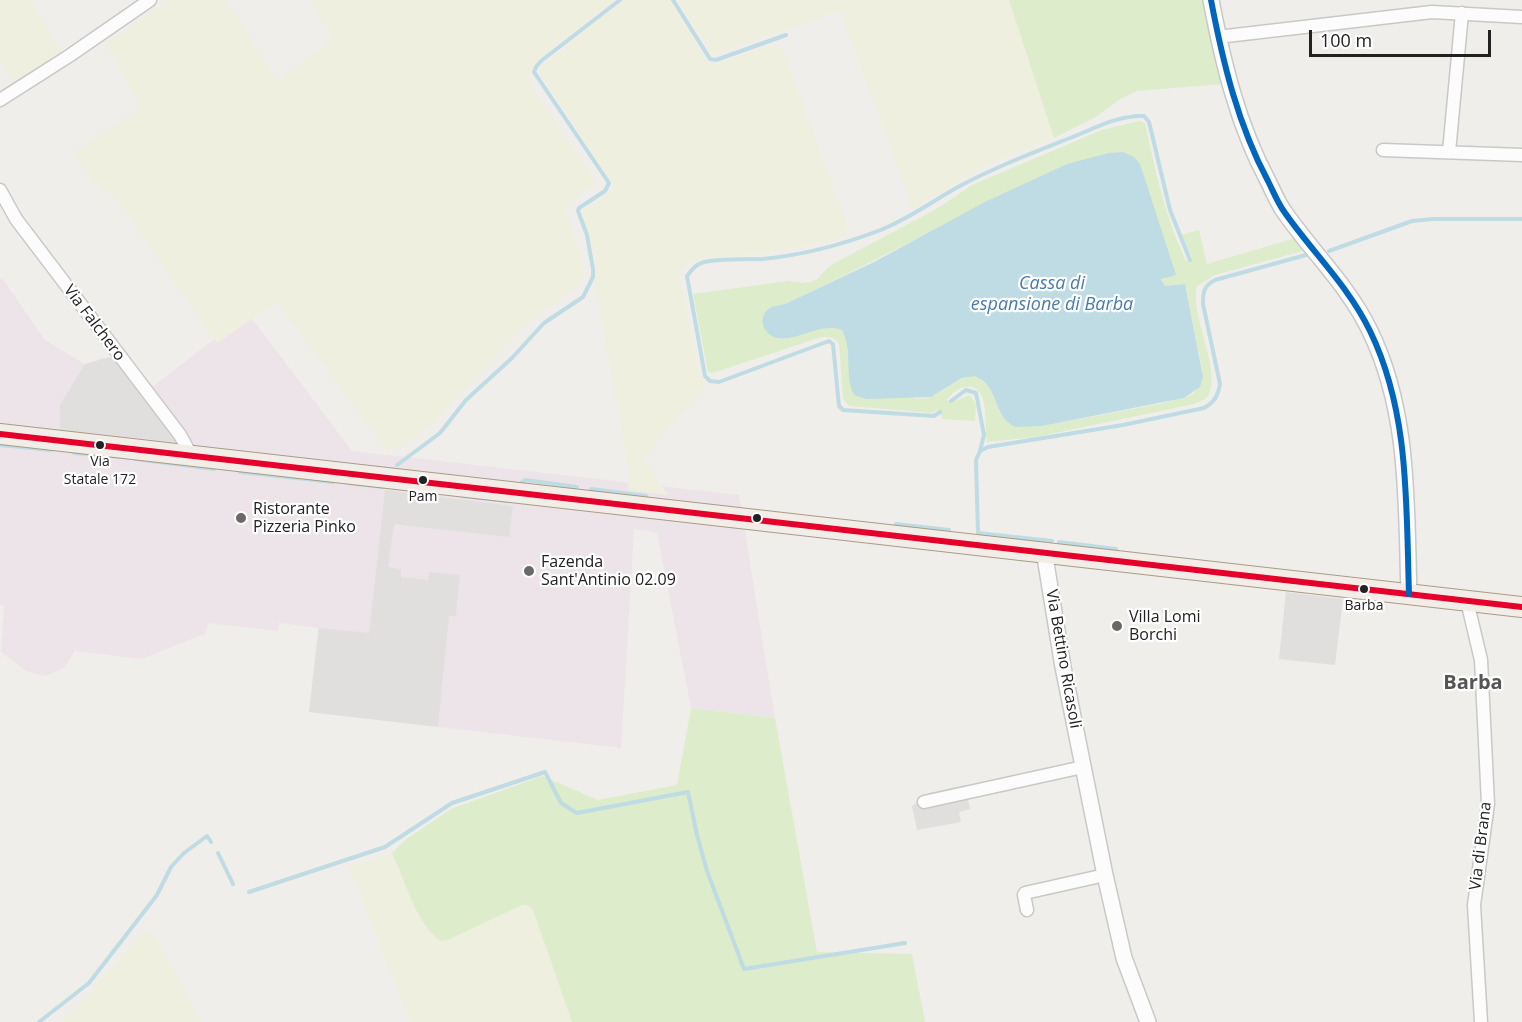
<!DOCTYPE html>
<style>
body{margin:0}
#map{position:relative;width:1522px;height:1022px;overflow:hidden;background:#f0eeeb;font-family:"Open Sans",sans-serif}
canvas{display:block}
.scale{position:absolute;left:1309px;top:30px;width:182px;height:27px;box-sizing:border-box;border:3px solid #222;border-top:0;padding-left:8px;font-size:18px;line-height:21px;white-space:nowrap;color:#222;-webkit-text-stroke:4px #fff;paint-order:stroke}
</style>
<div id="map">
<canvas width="1522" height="1022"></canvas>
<div class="scale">100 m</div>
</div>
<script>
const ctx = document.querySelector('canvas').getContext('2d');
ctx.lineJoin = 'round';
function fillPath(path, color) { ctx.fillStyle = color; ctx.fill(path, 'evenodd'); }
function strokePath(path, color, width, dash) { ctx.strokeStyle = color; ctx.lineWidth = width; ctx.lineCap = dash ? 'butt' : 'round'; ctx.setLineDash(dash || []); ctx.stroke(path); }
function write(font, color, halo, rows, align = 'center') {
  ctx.font = font + ' "Open Sans",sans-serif'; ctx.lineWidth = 4.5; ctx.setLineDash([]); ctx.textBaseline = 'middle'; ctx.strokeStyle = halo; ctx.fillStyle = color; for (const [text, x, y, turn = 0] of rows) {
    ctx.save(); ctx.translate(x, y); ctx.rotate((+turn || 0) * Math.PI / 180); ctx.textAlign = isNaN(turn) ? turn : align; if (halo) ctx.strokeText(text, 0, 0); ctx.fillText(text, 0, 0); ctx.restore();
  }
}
fillPath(new Path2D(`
 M2,278l43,62 40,24 18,-6 40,36 105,-81 104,138 387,44 36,223 -84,-10 -34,-175 -23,-4 -13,219 -312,-36 9,-84 -39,-5 -1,8 -70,-8 -2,10 -64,26 -67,-8 -11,17 -18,8 -20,-5 -25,-19 3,-45 -4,-2v-325z`), '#ede4e9');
fillPath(new Path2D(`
 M0,0h30l32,53 -2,4 -45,29 -15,-25z
 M167,0h58l53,82 55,-44 -24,-38h305l-77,61 -8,13 1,10 57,85 8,15 -26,19 -3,6 17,54 1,11 -5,12 -51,36 -94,101 -30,23 -17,5 -110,-149 -60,41 -102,-146 -19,-10 -23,-34 69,-45 -37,-64z
 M626,0h43l39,63 6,1 61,-20 10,11 63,173 -2,8 -13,5 -72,13 -65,7 -11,4 -6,6 20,103 6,7v6l-48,53 -12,20 23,35 -41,-5 3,-11 -34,-189 -1,-12 2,-10 -15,-57 34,-22 -78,-119 58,-49z
 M677,0h332l45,138 -70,28 -69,42h-3l-72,-197 -128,44z
 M392,853l49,88 7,-1 74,-35h5l6,5 39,112h-162l-62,-156z
 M145,932l7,1 4,5 46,84h-143l15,-12 66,-75z`), '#efefdf');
fillPath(new Path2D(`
 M1009,0h197l18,84 -87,7 -17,8 -24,18 -42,21z
 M1139,121l6,2c10,47 20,94 41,138l7,-2 -11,-24 17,-5 8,34 92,-27 7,13 -91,25 -18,11c-9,27 29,92 9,112 -3,3 -8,4 -12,6l-158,33 -49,5c-3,-14 4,-59 -21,-55 -8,1 -14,6 -19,13l3,3 20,-8 6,10 -1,16 -33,-2 -2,-7 -3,-2 -5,3 -83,-7 -6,-7 -4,-54c-4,-8 -8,-8 -17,-8l-110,36 -4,-1 -15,-78 95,-13c10,2 26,4 33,-6 4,-4 5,-6 10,-10l107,-57 34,-23 130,-55zM1067,164l108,111 -14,3 4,8 20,-2 17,86 1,7 -9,16 -10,5 -25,6 -117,22 -41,-10 -12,-30 -14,-11c-20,4 -25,13 -42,21 -27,13 -63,-24 -85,-40l-2,-18 -4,-8c-17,-6 -33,1 -49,6l-22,-28 14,-4c95,-45 187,-95 282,-140z
 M691,708l84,10 42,234 95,2 13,68h-353l-39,-112 -6,-5h-5l-74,35 -7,1c-25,-16 -36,-62 -49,-88l13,-13 46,-31 91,-33 56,24 79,-15z`), '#ddeccb');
fillPath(new Path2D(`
 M114,356l48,63 14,23 -116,-12v-25l25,-41z
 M385,490l128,16 -4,31 -115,-13 -6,43 13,2v8l27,3 1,-8 31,3 -4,41h-7l-11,111 -129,-15 10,-84 50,5z
 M1286,592l57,7 -8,66 -56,-6z
 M965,785l5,24 -11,3 2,10 -44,8 -5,-24 17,-13z`), '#e0dfde');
fillPath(new Path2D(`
 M1123,152l11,5 6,7 36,111 -15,4 4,7 20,-2 18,93 -3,10 -16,11 -142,28 -27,1c-25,-14 -14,-39 -40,-51l-13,2 -31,19 -65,2 -12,-4c-10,-21 -1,-45 -12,-65 -23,-8 -42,11 -64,8 -16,-3 -22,-23 -6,-31 3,-1 9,-2 13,-3l89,-42 111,-60 82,-38 42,-11z`), '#bfdbe3');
strokePath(new Path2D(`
 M673,0l37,59 6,1 70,-25
 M1329,251l83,-30 21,-2h89
 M951,401l15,-11 10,3 8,42 -4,16
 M940,412l-6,4 -91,-6 -4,-4 -6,-62 -4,-3 -110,41 -9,-1 -5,-5 -18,-100c5,-6 9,-12 17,-14 20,-4 40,-2 59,-3 40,-4 78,-14 115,-28 29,-11 53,-29 80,-44 37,-20 77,-35 117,-51 22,-9 45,-21 69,-20l5,6 21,88 20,50
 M0,445l51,5
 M74,453l46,4
 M135,459l79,10
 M397,465l43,-32 26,-33 46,-42 32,-35 39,-26 10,-20v-8l-6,-34 -9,-24 1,-3 26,-17 4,-8 -75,-111 2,-5 5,-6 79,-61
 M240,472l93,10
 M522,482l4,-2 51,7
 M347,483l36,4
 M591,489l55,7
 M463,496l44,5 4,-1
 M896,524l53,6
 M1052,541l-74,-8 -2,-73 4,-9 8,-4 135,-22 81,-17c11,-6 14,-13 16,-24l-17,-80c0,-13 1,-18 12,-24l91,-25
 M1059,542l57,7
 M218,853l15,31
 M249,892l136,-45 67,-44 93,-31 16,31 16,10 111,-21 9,43 10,36 37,98 161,-26
 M39,1022l50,-39 68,-88 14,-28 13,-14 23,-17 4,6`), '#bfdbe3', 4);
const minor = new Path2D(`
 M1218,37l214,-25 90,5
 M0,100l69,-44 81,-56
 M1383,150l139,5
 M1449,152l13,-139
 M0,190l16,29 164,216 11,20
 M1467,601l14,59 7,144 -14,101 7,117
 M924,802l159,-35
 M1027,910l-3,-15 1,-2 80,-18`);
const tertiary = new Path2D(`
 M1211,0c12,63 27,125 57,181 5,10 9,20 15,29 28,41 65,75 87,121 40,82 36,175 39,263
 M1048,551l-3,6 18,110 42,208 19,83 24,64`);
const primary = new Path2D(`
 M0,434c508,53 1015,115 1522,173`);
strokePath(minor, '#c9c8c7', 15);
strokePath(tertiary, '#c9c8c7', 18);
strokePath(primary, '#a79c86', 22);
strokePath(minor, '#fdfcfc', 12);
strokePath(tertiary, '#fdfcfc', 15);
strokePath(primary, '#f3ede7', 20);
strokePath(new Path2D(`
 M0,434c508,53 1015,115 1522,173`), '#e4002b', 6);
strokePath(new Path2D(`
 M1211,0c12,63 27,125 57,181 5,10 9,20 15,29 28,41 65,75 87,121 40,82 36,175 39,263`), '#0065bd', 6);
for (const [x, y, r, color] of [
 [100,445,5,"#222"],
 [423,480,5,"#222"],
 [241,518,6,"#6a6968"],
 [757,518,5,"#222"],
 [529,571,6,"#6a6968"],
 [1364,589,5,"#222"],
 [1117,626,6,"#6a6968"]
]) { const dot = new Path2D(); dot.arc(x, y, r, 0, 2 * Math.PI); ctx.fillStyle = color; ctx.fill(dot); strokePath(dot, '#fff', 2); }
write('14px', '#222', '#fff', [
 ["Via",100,462],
 ["Statale 172",100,480],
 ["Pam",423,497],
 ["Barba",1364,606]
]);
write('16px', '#222', '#fff', [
 ["Via Falchero",94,323,53],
 ["Via Bettino Ricasoli",1063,659,80],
 ["Via di Brana",1481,846,-83]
]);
write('16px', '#222', '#fff', [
 ["Ristorante",253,509],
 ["Pizzeria Pinko",253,527],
 ["Fazenda",541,562],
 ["Sant'Antinio 02.09",541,580],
 ["Villa Lomi",1129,617],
 ["Borchi",1129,635]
], 'left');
write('italic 18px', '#4a7aab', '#fff', [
 ["Cassa di",1052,284],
 ["espansione di Barba",1052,305]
]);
write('bold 20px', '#555', '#fff', [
 ["Barba",1473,683]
]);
</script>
